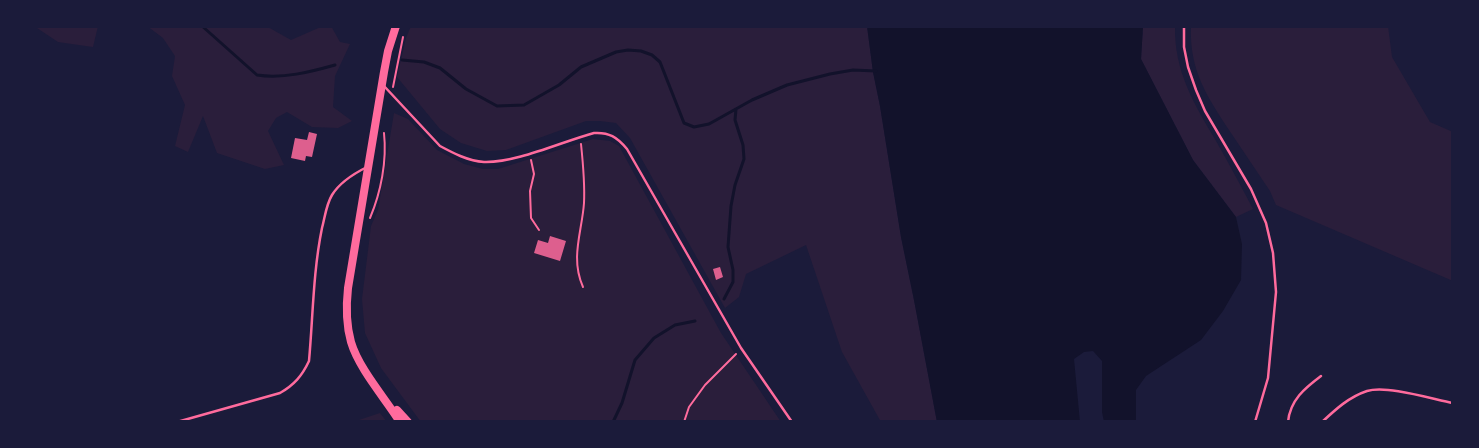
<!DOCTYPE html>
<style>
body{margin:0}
#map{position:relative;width:1479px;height:448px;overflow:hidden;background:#1b1b3a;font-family:"Archivo Narrow",sans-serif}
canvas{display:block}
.frame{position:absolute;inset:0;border:28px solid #1b1b3a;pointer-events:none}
</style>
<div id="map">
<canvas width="1479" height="448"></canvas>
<div class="frame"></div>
</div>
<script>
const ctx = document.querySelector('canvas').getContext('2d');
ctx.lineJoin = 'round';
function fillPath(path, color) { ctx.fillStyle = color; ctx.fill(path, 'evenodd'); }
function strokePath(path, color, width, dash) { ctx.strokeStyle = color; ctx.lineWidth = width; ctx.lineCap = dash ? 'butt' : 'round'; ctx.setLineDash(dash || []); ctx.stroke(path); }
fillPath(new Path2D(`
 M34,26h64l-5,21 -35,-5z
 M147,26h119l25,14 32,-14h8l9,16 10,2 -15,32 -2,31 19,14 -14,7 -26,-1 -25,-15 -11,6 -8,13 16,34 -19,4 -48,-16 -14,-37 -15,36 -13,-6 10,-41 -13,-29 3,-20 -12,-18z
 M411,26h456l6,46 7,34 21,131 13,63 23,122h-56l-39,-70 -36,-107 -60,29 -7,23 -14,11 -95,-170 -14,-15 -16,-2h-14l-80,29 -19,1 -26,-8 -21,-14 -43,-52 9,-39z
 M1143,26h32c-1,45 19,78 41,115 13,23 25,45 37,68l-17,8 -43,-57 -52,-101z
 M1191,26h197l4,31 38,65 23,10v149l-177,-76 -6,-14c-13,-19 -26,-39 -39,-58 -23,-35 -42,-62 -40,-107z
 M394,113l14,6 29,31 27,14 19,5h15l95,-30 17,2 9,5 102,187 60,89h-360l-40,-54 -16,-35 -3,-34 9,-73 7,-16z
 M380,413l7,9h-34z`), '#2a1e3b');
fillPath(new Path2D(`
 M867,26h276l-2,33 52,101 43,57 6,27 -1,36 -18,31 -22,29 -55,36 -10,14v32h-32l-2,-10v-51l-9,-10 -9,1 -10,7 6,63h-143l-23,-122 -13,-63 -21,-131 -7,-34z`), '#12122b');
strokePath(new Path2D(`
 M202,26l55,49c26,4 53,-3 78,-10
 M402,60l22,2 16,6 26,21 31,17 27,-1 35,-20 22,-18 35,-15 12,-2 13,1 11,4 8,7 24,61 10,4 15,-3 43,-24 35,-15 43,-11 23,-4 23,1
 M724,299l9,-17v-12l-5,-23 3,-41 4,-21 9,-26 -1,-14 -8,-25 1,-11
 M613,422l9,-19 13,-43 19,-22 21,-13 20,-4`), '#12122b', 3);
fillPath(new Path2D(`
 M309,132l8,2 -5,23 -6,-1 -1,5 -14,-3 4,-20 12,2z
 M550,236l16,5 -6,20 -26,-8 4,-13 10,3z
 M720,267l3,10 -7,3 -3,-11z`), '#dd5f8e');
strokePath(new Path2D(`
 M393,87l10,-50
 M581,144c2,19 4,39 3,59 -2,29 -14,55 -1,84
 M531,160l3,14 -4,17 1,27 8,12
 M370,218c11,-26 17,-57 14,-85
 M684,422l5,-15 16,-22 31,-31`), '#ff6b9d', 2);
strokePath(new Path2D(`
 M1184,26v21l4,20 8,23 9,21 46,78 15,34 7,30 3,39 -8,86 -13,44
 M384,86l56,60c13,7 28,15 44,16 32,1 77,-20 110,-29 15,-1 23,4 33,16l114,199 51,74
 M177,422l103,-29c14,-8 22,-17 29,-32 4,-44 4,-89 13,-133 3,-11 4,-23 10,-33 8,-13 21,-21 35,-28
 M1288,422c2,-22 17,-34 33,-46
 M1322,422c14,-13 27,-25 45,-31 20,-6 65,8 86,12`), '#ff6b9d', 2.5);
strokePath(new Path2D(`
 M396,26l-8,25 -4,21 -36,216c-2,18 -2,36 3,54 8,27 34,56 49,80
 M397,410l11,12`), '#ff6b9d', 8);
</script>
